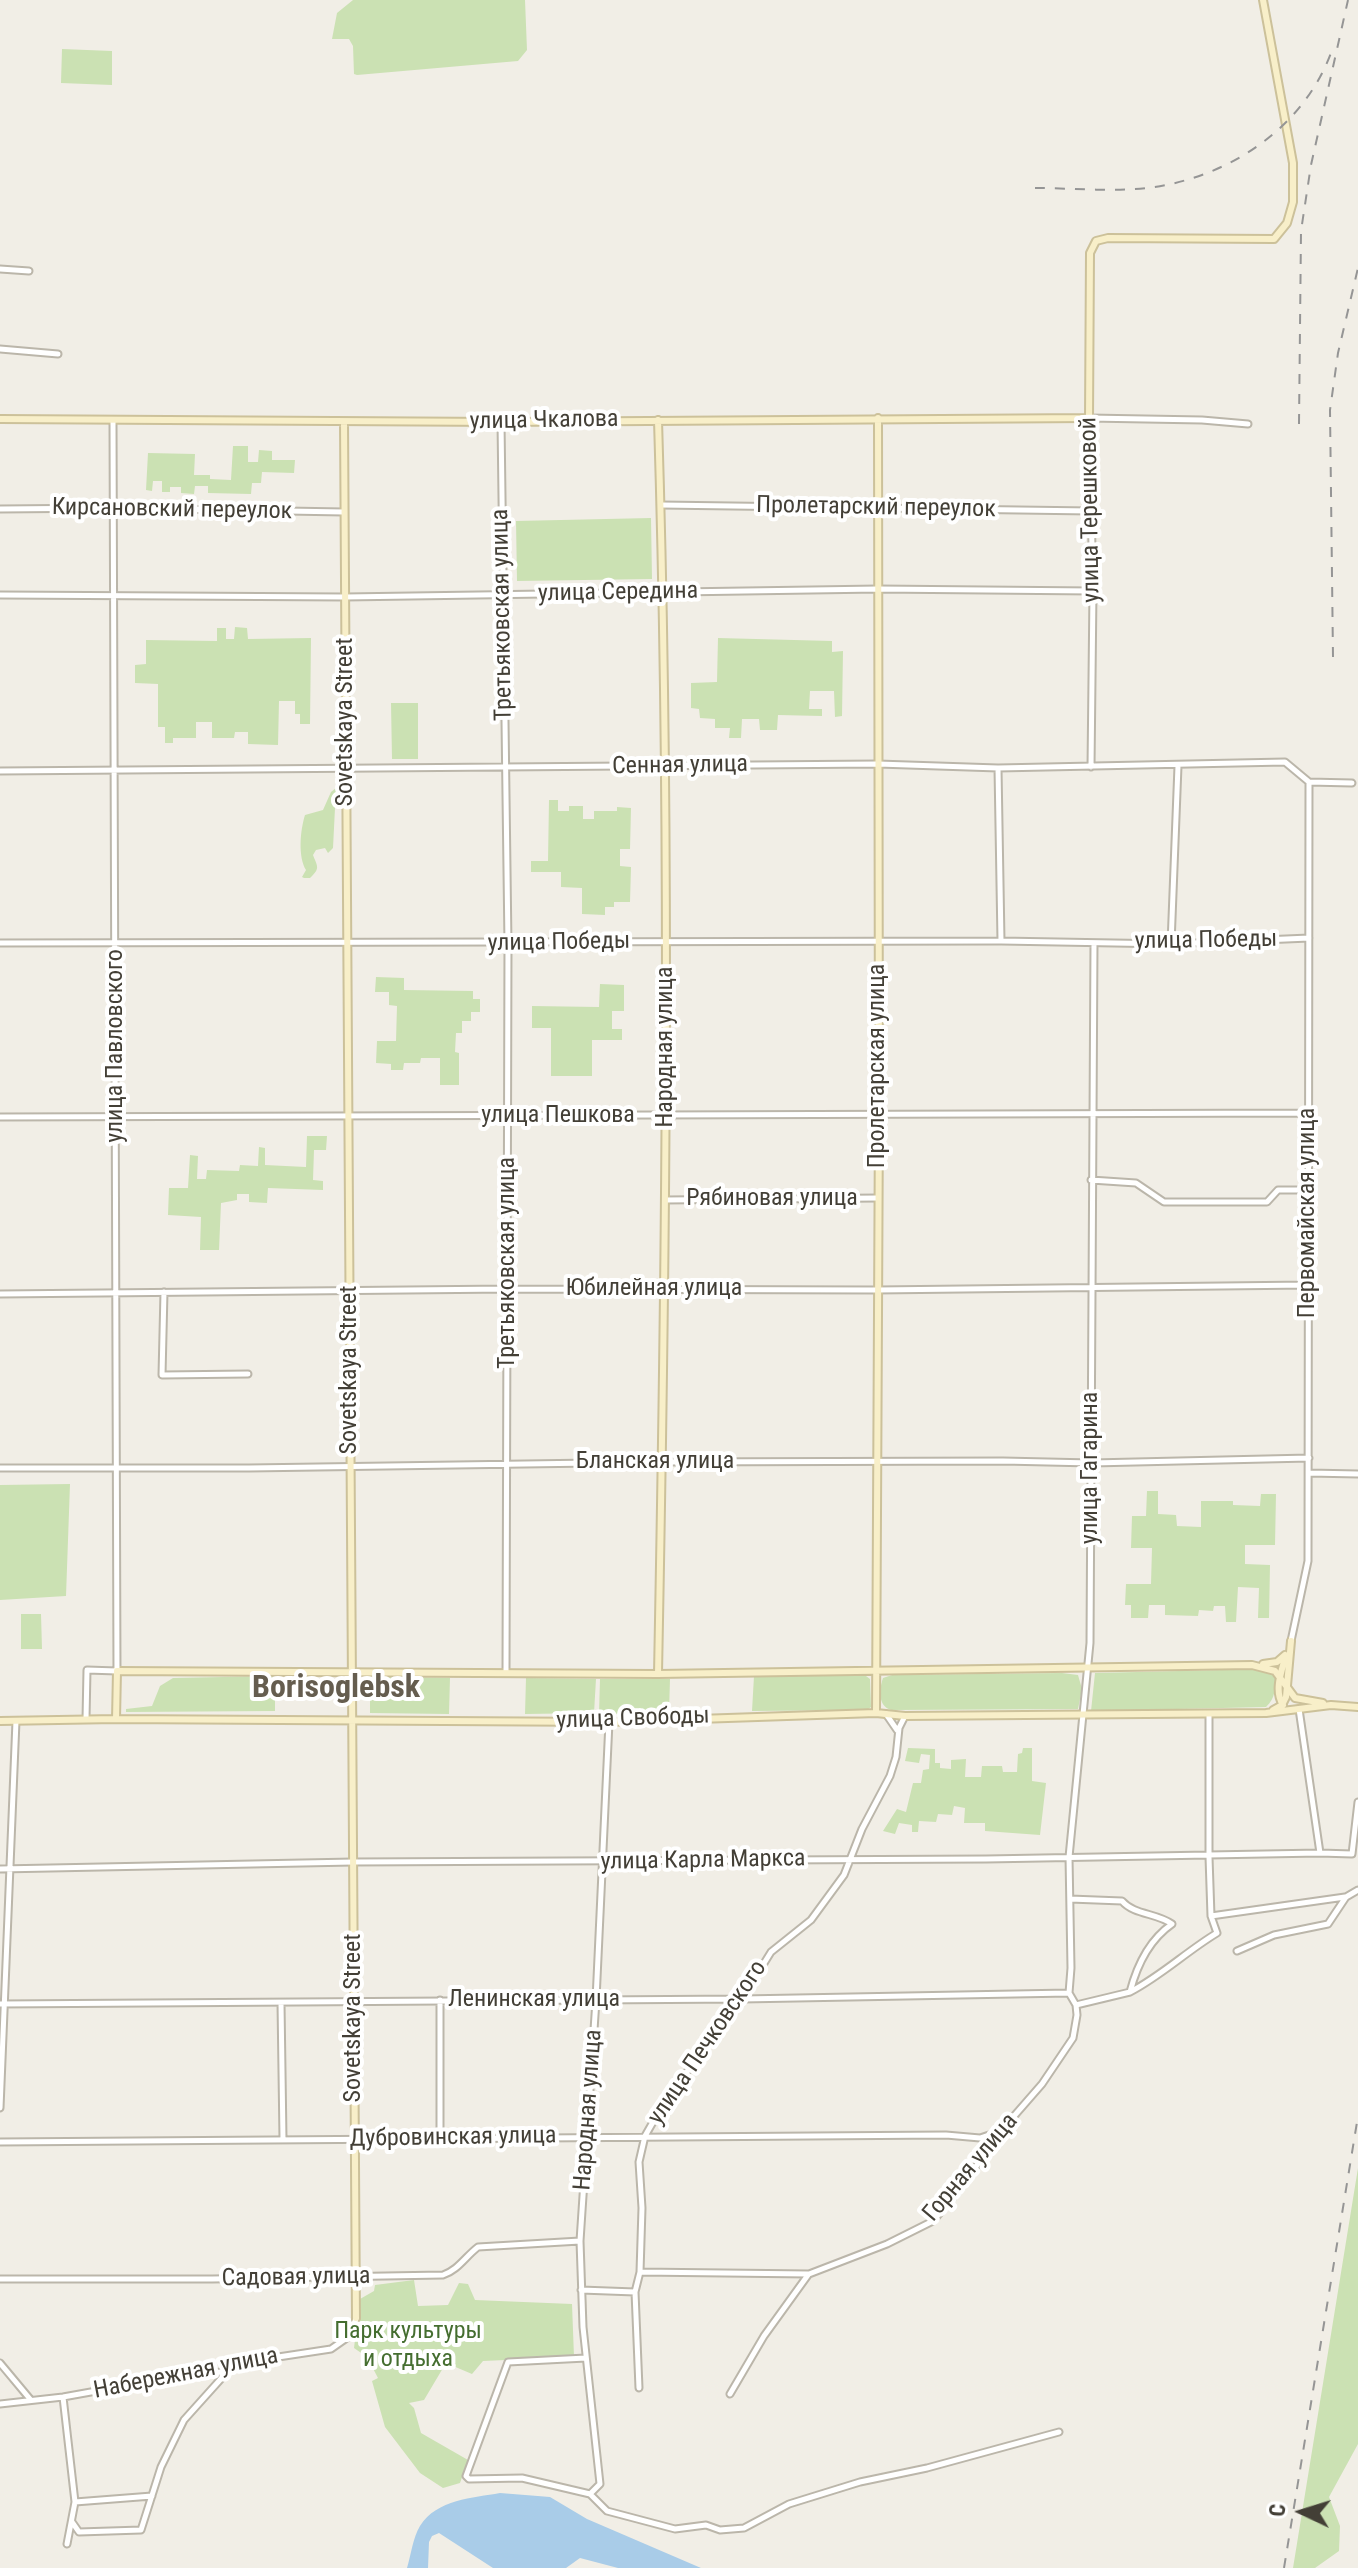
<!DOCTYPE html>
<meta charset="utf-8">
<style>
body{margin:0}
#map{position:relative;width:1358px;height:2568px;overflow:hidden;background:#f1eee6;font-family:"Roboto Condensed",sans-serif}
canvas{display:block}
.north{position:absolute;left:1262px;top:2472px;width:80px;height:80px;-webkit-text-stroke:6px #fff;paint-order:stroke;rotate:274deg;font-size:22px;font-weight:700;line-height:32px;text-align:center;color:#433f36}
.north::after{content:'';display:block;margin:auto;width:28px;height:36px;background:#433f36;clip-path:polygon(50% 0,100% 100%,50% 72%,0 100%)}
</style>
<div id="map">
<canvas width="1358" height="2568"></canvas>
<div class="north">С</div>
</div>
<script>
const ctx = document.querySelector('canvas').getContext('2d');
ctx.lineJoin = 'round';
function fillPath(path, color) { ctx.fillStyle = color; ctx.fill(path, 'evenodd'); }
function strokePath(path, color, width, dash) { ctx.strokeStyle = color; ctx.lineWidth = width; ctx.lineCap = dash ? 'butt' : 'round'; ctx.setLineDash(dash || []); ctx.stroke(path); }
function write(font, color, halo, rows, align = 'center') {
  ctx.font = font + ' "Roboto Condensed",sans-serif'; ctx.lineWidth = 8; ctx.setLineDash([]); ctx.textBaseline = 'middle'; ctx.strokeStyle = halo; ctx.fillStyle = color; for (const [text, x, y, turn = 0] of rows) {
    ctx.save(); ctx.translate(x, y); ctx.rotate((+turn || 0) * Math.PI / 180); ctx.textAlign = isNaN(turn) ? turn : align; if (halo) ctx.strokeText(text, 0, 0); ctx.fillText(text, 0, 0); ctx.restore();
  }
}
fillPath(new Path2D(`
 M353,0h172l2,50 -9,11 -161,14 -3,-1 -1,-28 -4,-7h-17l5,-26z
 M62,49l50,2v34l-51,-2z
 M233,446h15v16h10l1,-12 13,1v9h23l-1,13 -32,-1 -1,11h-9l-1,11 -43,-1v-7h-13l-1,8 -13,-1v-6h-11v5h-8v-11h-9l-1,10 -6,-1 2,-37 47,1 -1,21h16v4l21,1z
 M651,518l1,61 -135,2 -1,-60z
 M235,627l12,1 1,11 63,-1 -1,86h-10v-10h-5v-13h-16l-1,44 -30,-1v-12h-13l-1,6h-22v-16h-16v16h-23v5h-8v-16h-7v-43l-23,-1v-18l11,-1v-24l71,1v-13h9v11h8z
 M718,638l114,3v11l11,-1 -1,65 -7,1 -1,-26h-24l-1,18h13v7l-44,-1 -1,15h-17l-1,-11h-17l-1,19h-12l1,-10h-15v-9l-15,-1 -1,-9 -8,-1v-25l26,-1z
 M391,703h27v56h-26z
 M336,788l-3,60 -5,5 -3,-5 -9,2 -3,5c4,11 8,13 -3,23h-6l-2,-1 4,-7c-8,-13 -6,-39 -1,-55l18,-5 8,-18z
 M549,800h9v11h11v-5h14v13h11v-8h23v-4l14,1 -1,41h-10v17l11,1 -1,35h-16v5h-9v8l-23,-1v-26l-21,-1v-15h-30v-11h17z
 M376,977l28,1v12l69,1v8h7v13h-9v9h-9v12h-6l-1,19 4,1v32h-19v-27h-19l-1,5h-16l-1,7h-12v-6l-15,-1 1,-22h19l1,-35 -8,-1v-13h-14z
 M600,984l24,1v26h-12v18h10v11h-30v36h-41v-48h-19v-22l67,1z
 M307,1136h20l-1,14h-12l-1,30 10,1v9l-55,-2 -1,15 -18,-1v-8h-12v6l-16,3 -2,47h-19l1,-33 -33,-2 1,-27h19l2,-33 8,1 -1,23h9l1,-9 32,1 1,-6 18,1 1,-19 6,1v17l41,2z
 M70,1484l-4,112 -66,4v-115z
 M1147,1491h11v23l18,1 1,11 24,1v-26h32v4l27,1 1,-12h15l-1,51h-30v19l25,1 -1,53h-11l1,-30 -21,-1 -2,35h-10l-1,-16h-11l-1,5 -14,-1 -1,6 -33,-1v-10h-16l-1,13h-17v-13h-6l1,-21h25l1,-36h-21l1,-32h14z
 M21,1614h20l1,35h-21z
 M1263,1669l12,7c0,12 1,22 -9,31l-175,4 4,-38z
 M1062,1673l16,2 4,14 -4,20 -187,1c-13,-4 -12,-20 -8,-32l9,-3z
 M273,1676l6,5v9l-4,5v16l-149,1v-3l26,-3 8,-20 13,-8z
 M370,1676l80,2 -1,36 -79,-1z
 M754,1676h112l4,3 1,28 -4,3 -115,1z
 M526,1678l70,1 -2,34 -69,1z
 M600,1679h70l-1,34 -70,1z
 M908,1748l27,1v14h5v5l11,1v-9l15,-1 -1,18h16l1,-11h20l1,6h14l1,-18 4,-1 1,-5h9v33l14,2 -6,52 -55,-4v-8h-21l1,-15 -11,-2 -2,9 -14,-1 -2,8 -17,-1 -1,11h-6v-7l-13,-2 -4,11 -12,-3 14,-22 9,3 7,-29h8l2,-13 6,-1 1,-14 -9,-1 -2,9 -14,-2z
 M1358,2168v276l-29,53 11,29 -1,25 -24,17h-22z
 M414,2280l4,26 30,-1 11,-22 9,1 7,16 97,4 2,53 -91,4 -11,13 -26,-11 -22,37 -15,3 5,5 7,25 47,27 -8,23 -17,5 -23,-15 -35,-46 -13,-46 6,-3 -11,-21 -13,-9 6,-49 14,-8 1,-6z`), '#cbe1b3');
fillPath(new Path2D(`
 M500,2493l50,4 37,22 114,49h-83l-38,-10 -14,10h-73l-54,-35 -7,3 -3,6 -1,26h-21c4,-13 6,-31 13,-42 17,-27 53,-28 80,-33z`), '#a9cce8');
const street = new Path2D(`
 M0,269l29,2
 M0,349l58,5
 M501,422l7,522 -2,728
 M661,505l430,6
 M0,509l113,-1 231,4
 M0,595l345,2 533,-8 215,2
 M1091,767l2,-176 -4,-173 113,2 46,4
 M998,768l3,173
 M0,771l878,-7 120,4 287,-6 24,20 43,1
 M0,943l1001,-2 170,3 138,-6
 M1171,944l7,-178
 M0,1117l1307,-4
 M1091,1180l45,3 28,19h103l11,-12h29
 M665,1200l213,-2
 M164,1292l-2,83 86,-1
 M0,1294l508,-5 369,1 431,-5
 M0,1468h249l413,-6 341,-1 89,2 217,-5
 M1309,1473l49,1
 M1291,1641l17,-80 1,-779
 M1299,1709l21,144
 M886,1714l11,16
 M86,1719l1,-49 30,1 -4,-1250
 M0,1869l353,-7 633,-3 334,-6 32,1 6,-52
 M1070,1899l52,2c12,14 35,12 50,23 -23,16 -35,41 -42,68l-54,13
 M1211,1916l134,-19
 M1237,1951l37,-16 54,-11 18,-27 12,-7
 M1130,1992c31,-16 57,-41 87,-59l-6,-17 -2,-59v-143
 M1069,1993l2,-25 -2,-111 21,-214 4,-700
 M281,2003l2,136
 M0,2004l742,-5 327,-6
 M0,2108l16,-387
 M440,2138v-138
 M0,2142l946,-7 34,3 21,-7
 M640,2272l169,2 78,-30 46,-23 30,-36 38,-54 41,-47 31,-46 4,-23 -1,-10 -7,-12
 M0,2279h212l231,-4c15,-5 22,-18 35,-28l102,-6
 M581,2290l54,2
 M586,2358l-78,4 -42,114 3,3 53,-1 68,16 17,17 68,18 31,-4 14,5 24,-2 45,-24 71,-22 67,-14 132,-36
 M0,2363l30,36
 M639,2388l-4,-96 5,-20 2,-64 -3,-46 6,-26 20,-35 77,-102 29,-47 40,-32 33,-45 18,-46 28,-53 6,-19 3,-29 6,-12
 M730,2394l34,-58 44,-61
 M63,2397l12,105 -8,42
 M0,2404l63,-7 89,-16 76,-10 37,-12 66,-10 20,-14 5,-17
 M590,2494l10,-10 -17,-157 -3,-86 16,-241 13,-278
 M75,2502l77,-6
 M72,2522l7,10 62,-2 20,-63 23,-47 44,-49`);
const secondary = new Path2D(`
 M0,419l501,3 588,-4 1,-165 6,-12 12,-3 166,1 13,-16 6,-21v-39l-30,-163
 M344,422l12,1896
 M1263,1664l14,-2 8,-7
 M658,1674c8,-418 13,-836 0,-1254
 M1283,1705c-9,-14 -2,-32 2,-47
 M1273,1710l9,-5 4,-8 5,-56
 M876,1713l3,-600 -1,-695
 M116,1719l1,-48 541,3 594,-9 23,6 20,27 28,5
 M0,1721l116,-2 493,3 267,-9 29,3 361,-3 65,-8 27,2`);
strokePath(street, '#bbb6aa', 9);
strokePath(secondary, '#ccc19a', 10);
strokePath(street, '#fff', 5);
strokePath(secondary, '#f8efc9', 6);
strokePath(new Path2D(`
 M1035,188c44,0 93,6 136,-4 71,-16 134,-62 160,-131
 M1299,424l2,-193 10,-66 37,-165
 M1333,657l-3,-247 8,-57 20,-85
 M1284,2568l74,-452`), '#959595', 2, [10, 10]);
write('24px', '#433f36', '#fff', [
 ["улица Чкалова",544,421,-1],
 ["Пролетарский переулок",876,508,1],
 ["Кирсановский переулок",172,510,1],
 ["улица Терешковой",1091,510,-91],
 ["улица Середина",618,593,-1],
 ["Третьяковская улица",503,615,-91],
 ["Sovetskaya Street",346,722,-90],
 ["Сенная улица",680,766,-1],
 ["улица Победы",1206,941,-1],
 ["улица Победы",559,943,-1],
 ["улица Павловского",116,1046,-90],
 ["Народная улица",666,1047,-90],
 ["Пролетарская улица",878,1066,-90],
 ["улица Пешкова",558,1116],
 ["Рябиновая улица",772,1199],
 ["Первомайская улица",1308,1213,-90],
 ["Третьяковская улица",508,1263,-90],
 ["Юбилейная улица",654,1289],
 ["Sovetskaya Street",350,1370,-90],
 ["Бланская улица",655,1462],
 ["улица Гагарина",1091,1468,-90],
 ["улица Свободы",633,1719,-2],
 ["улица Карла Маркса",703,1861,-1],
 ["Ленинская улица",534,2000],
 ["Sovetskaya Street",354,2018,-90],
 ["улица Печковского",708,2043,-56],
 ["Народная улица",589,2110,-86],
 ["Дубровинская улица",453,2138,-1],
 ["Горная улица",971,2168,-50],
 ["Садовая улица",296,2278,-1],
 ["Набережная улица",186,2374,-11]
]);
write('24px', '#456e30', '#fff', [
 ["Парк культуры",408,2332],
 ["и отдыха",408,2360]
]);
write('bold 32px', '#655d4f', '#fff', [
 ["Borisoglebsk",336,1689]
]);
</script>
